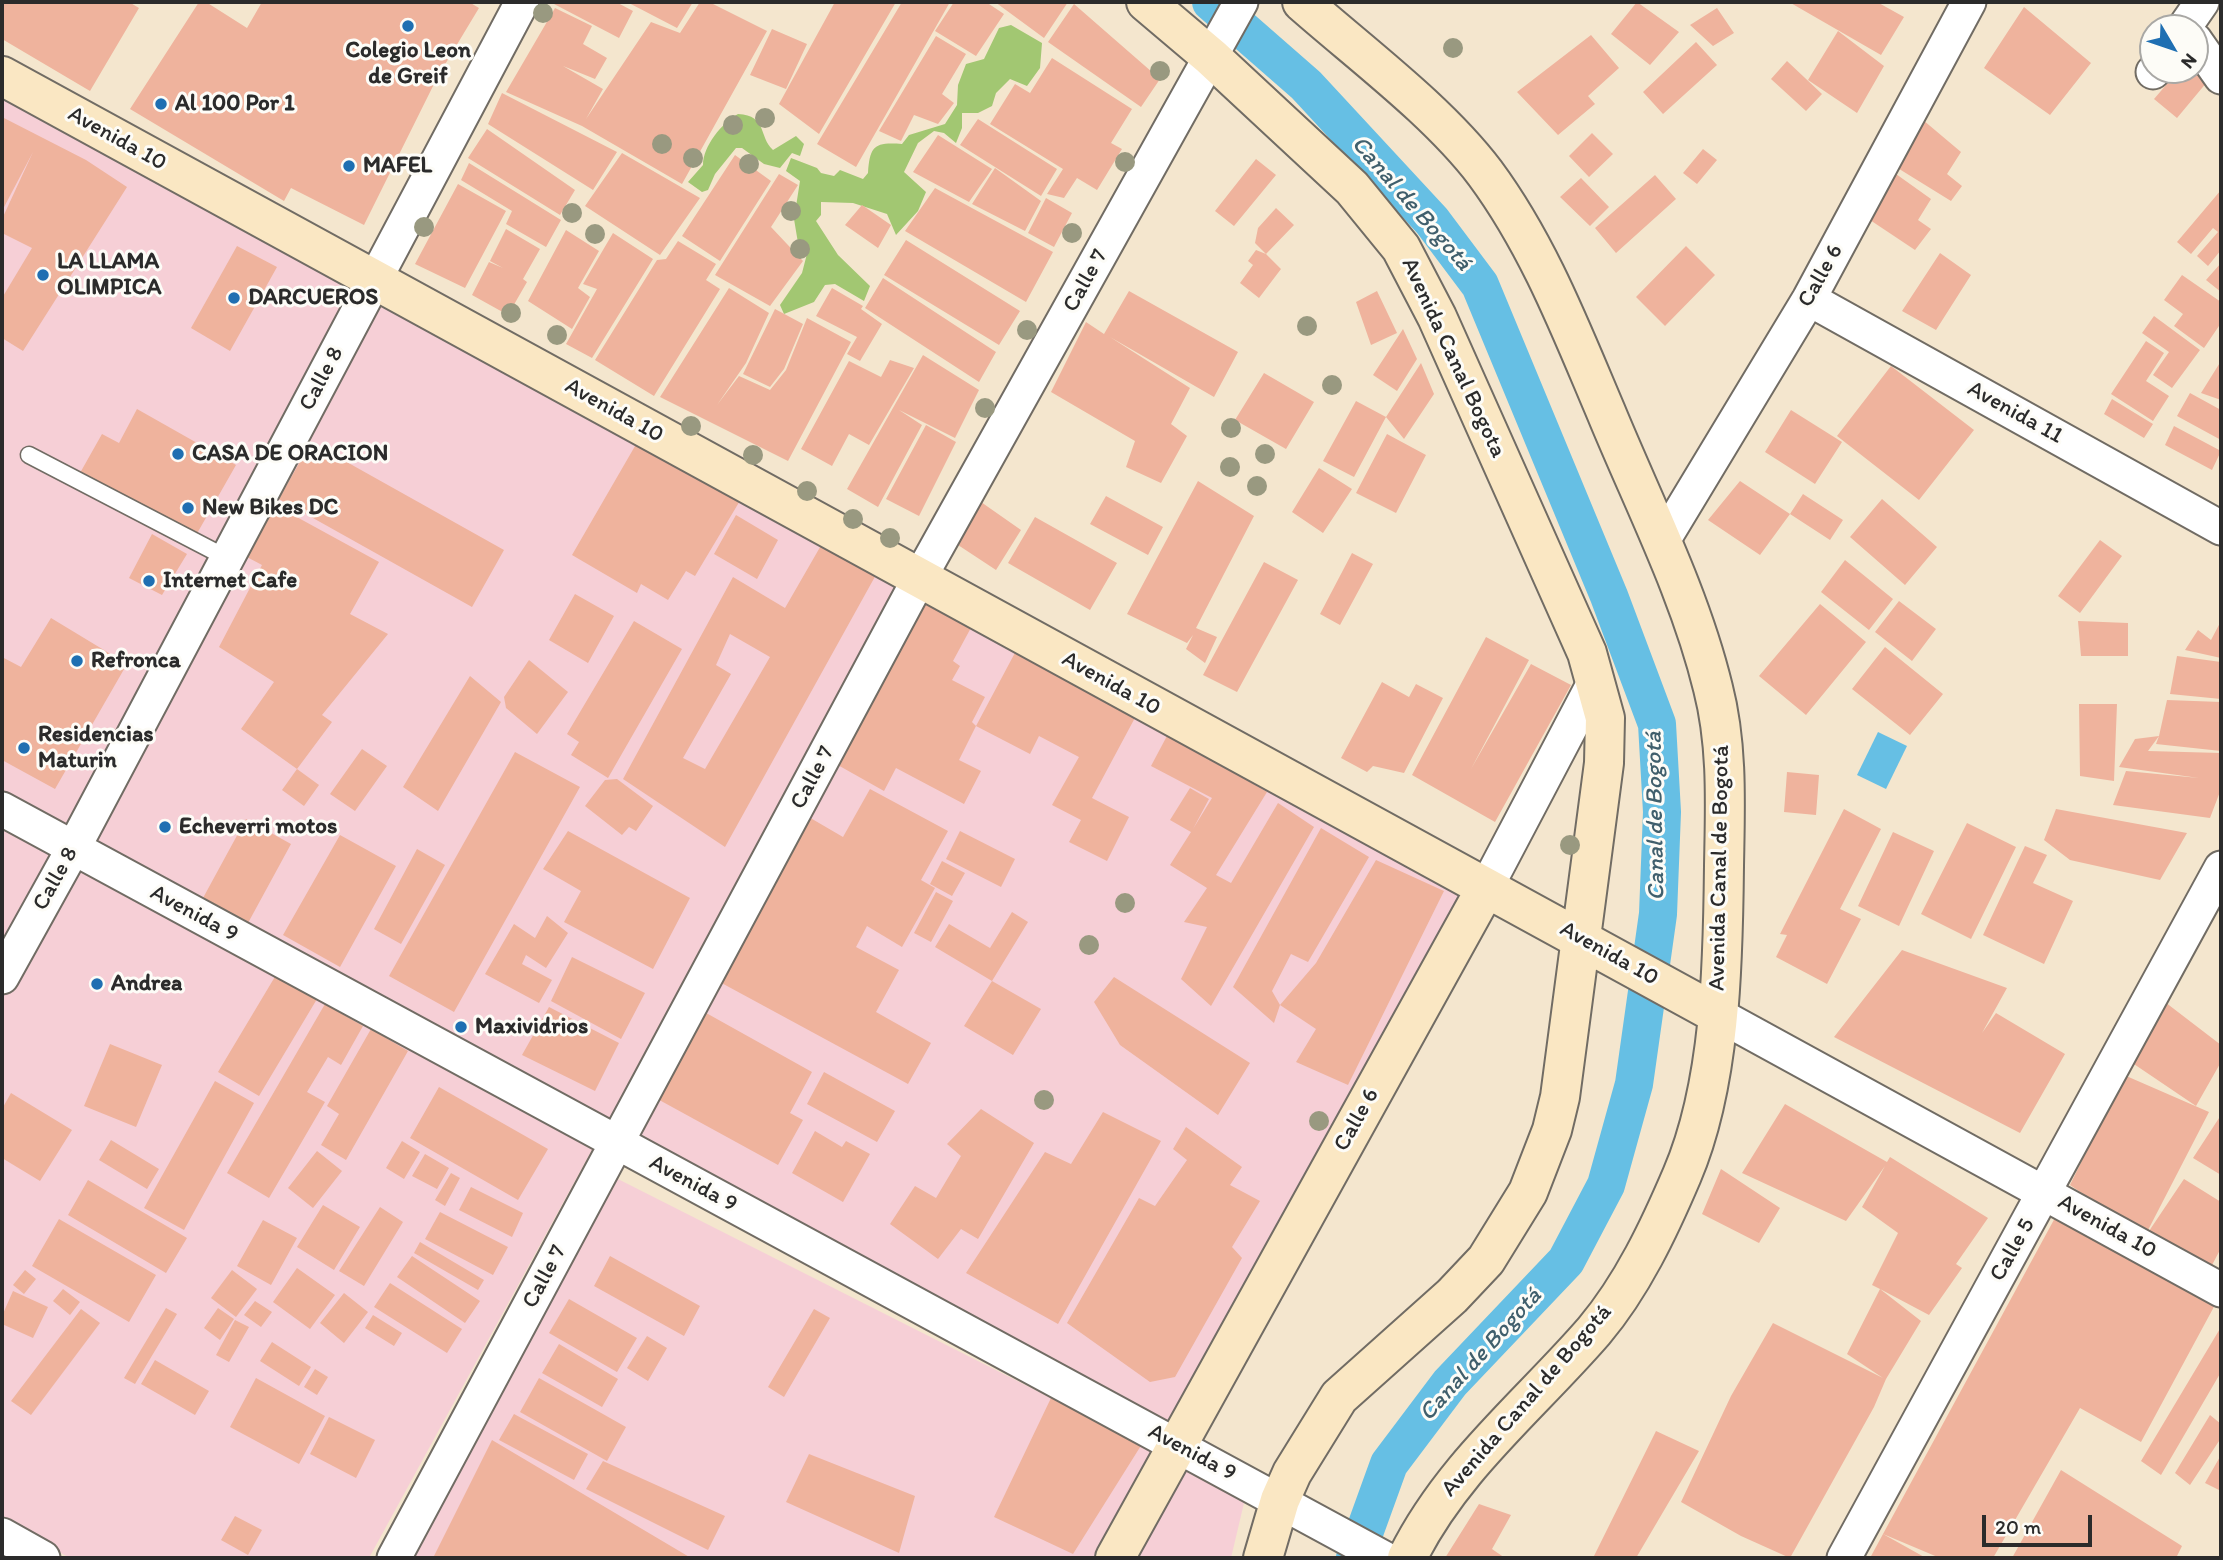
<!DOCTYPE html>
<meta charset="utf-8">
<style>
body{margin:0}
#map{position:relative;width:2223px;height:1560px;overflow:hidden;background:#f4e6ce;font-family:Itim,sans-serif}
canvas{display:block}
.frame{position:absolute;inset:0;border:4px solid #2b2b2b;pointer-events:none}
.north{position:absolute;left:2139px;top:14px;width:70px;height:70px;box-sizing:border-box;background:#fdfcf7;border:2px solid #a9a8a5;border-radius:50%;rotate:129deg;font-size:19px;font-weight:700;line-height:28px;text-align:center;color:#2b2b2b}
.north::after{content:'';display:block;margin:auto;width:24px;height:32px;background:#1f6fb2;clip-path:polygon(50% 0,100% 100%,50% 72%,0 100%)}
.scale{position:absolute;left:1982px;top:1515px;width:110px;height:32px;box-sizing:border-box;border:4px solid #2b2b2b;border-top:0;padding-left:9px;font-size:21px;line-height:24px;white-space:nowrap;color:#2b2b2b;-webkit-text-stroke:5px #fdfcf7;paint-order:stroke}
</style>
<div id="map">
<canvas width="2223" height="1560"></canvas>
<div class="frame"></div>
<div class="north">N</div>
<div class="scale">20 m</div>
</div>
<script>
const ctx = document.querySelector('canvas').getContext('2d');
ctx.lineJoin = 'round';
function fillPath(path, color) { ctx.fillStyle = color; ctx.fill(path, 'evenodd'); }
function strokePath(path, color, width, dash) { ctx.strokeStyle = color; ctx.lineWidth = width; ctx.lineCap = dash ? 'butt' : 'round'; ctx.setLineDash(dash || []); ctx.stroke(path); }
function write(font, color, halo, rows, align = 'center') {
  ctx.font = font + ' Itim,sans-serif'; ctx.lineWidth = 6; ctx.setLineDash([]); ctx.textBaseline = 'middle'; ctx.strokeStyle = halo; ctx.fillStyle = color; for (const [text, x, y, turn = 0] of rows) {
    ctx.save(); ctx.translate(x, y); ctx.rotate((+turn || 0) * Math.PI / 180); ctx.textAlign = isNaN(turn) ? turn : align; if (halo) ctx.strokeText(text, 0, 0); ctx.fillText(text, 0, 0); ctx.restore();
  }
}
fillPath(new Path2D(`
 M2,90l357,195 -290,550 -67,-36z
 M380,296l517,289 -291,542 -517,-284z
 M925,598l543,295 -296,530 -544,-282z
 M2,817l61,33 -61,103z
 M73,849l520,299 -224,410h-299l-68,-37v-537z
 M612,1176l544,275 -61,107h-692z
 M1187,1468l57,35 -13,55h-94z`), '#f6cfd6');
fillPath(new Path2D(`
 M1011,25l31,18 -2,25 -13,18 -17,-7 -14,14 -4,13 -14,7h-16v15l-6,15 -12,-10 -10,-2 -16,12 -14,29 22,20 -8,19 -22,24 -9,-21 -34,-11 -32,-1v13l-5,6 22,34 32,31 -6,15 -29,-17 -10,1 -11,17 -30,12 -4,-9 22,-32 6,-23 -10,-7 -4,-24 6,-38 -14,-10 5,-13 26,10 4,5 13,3 6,-6 23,9 5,-6c2,-27 6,-31 34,-29l7,-9 36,-11 12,-19 1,-20 8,-21 18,-5 15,-31z
 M738,114c30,2 20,22 35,36l23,-14 8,8 -4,12 -8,-3 -12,15 -16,-4 -22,-16h-6l-21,26 -7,16 -6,2 -14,-10 15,-17c0,-19 19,-42 35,-51z`), '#a2c772');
fillPath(new Path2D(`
 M1878,732l29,14 -21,43 -29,-14z`), '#66bfe4');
strokePath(new Path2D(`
 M1211,2l95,83 126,136 48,64 129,311 48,128 5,88 -4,102 -24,170 -28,101 -40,76 -116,122 -61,81 -34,94`), '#66bfe4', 38);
fillPath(new Path2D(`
 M2,2h127l10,6 -49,83 -88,-52z
 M199,2h7l41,26 15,-26h207l10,6 -41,68 -74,149 -73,-37 -7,13 -154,-92z
 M555,2h61l17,9 -14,27 -65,-34z
 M627,2h66l-16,26z
 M700,2h9l58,29 -85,153 -100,-58 -76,-34 49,-84 37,18 -9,18 24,14 -12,21 -32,-13 40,23 -17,30 65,-97 29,11z
 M835,2h61l-77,132 -40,-30z
 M902,2h48l-94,165 -39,-23z
 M954,2h32l18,12 -28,42 -41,-25z
 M995,2h73l-24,36z
 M1637,2l42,30 -29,33 -39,-31z
 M1789,2h88l27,15 -23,38z
 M1074,4l86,75 -19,28 -93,-65z
 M2024,7l67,56 -41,52 -66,-47z
 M1717,8l17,25 -21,13 -23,-21z
 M772,29l35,15 -21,45 -36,-14z
 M1838,31l46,35 -27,47 -49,-33z
 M1591,35l28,33 -31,28 7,8 -37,31 -41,-43z
 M936,36l30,18 -24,40 12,9 -16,21 -24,-9 -13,26 -22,-10z
 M1696,42l21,23 -54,49 -20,-22z
 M1052,58l80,51 -21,34 11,6 -25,41 -20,-12 -13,20 -17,-4 16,-25 -73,-45 25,-40 15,9z
 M1787,61l35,33 -16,17 -35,-32z
 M2195,62l17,14 -35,42 -23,-19 25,-29h16z
 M502,93l115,59 -24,38 -105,-66z
 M2,117l84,43 41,27 -104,164 -21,-13v-40l30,-50 -30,-15v-14l31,-67 -31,59z
 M978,119l79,50 -16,27 -81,-51z
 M1923,120l38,32 -14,22 15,12 -11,15 -55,-34z
 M487,129l88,61 -15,25 -92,-57z
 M1592,133l21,21 -24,23 -20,-21z
 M938,135l54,34 -23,33 -56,-30z
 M1703,149l14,11 -20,24 -14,-11z
 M622,153l78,45 -40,57 -75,-49z
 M735,155l36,26 -51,80 -38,-25z
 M1256,159l20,16 -42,51 -19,-15z
 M469,163l92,57 -15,27 -40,-23 6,-13 -51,-31z
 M995,168l46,33 -16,30 -53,-27z
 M779,174l19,11 -27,42 32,34 -33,45 -55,-31z
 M1896,174l35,25 -13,21 13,9 -16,21 -45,-30z
 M1655,175l21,24 -60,54 -21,-25z
 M1581,178l28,29 -19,19 -30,-29z
 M458,184l48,27 -41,77 -50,-24z
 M935,188l118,64 -27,50 -121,-71z
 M2221,190v60l-13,16 -11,-10 21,-24 -5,-4 -22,26 -14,-12z
 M1046,198l26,15 -18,34 -26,-14z
 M862,205l29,20 -13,23 -33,-23z
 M1276,208l18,17 -28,29 -11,-11 3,-15z
 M506,229l34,20 -17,30 4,3 -19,33 -36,-20 17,-33 14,6 -13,-7z
 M566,230l33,21 -21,37 12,9 -18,32 -44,-28z
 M613,233l40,26 -61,99 -26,-14 31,-55 -14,-5z
 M906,240l114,71 -21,34 -115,-70z
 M678,241l38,23 -10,16 14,9 -66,107 -59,-36 62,-100 9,-1z
 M237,246l40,21 -47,84 -39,-23z
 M1686,246l29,29 -50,51 -29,-29z
 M1256,250l10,4 15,15 -22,29 -19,-15 13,-18 -5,-4z
 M1940,253l31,22 -35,55 -34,-19z
 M2221,263v29l-15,-12z
 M2182,275l39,27v21l-17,25 -30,-22 9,-12 -19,-14z
 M883,278l113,74 -17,30 -114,-74z
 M729,288l40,25 -23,50 -29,42 22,-29 31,14 16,-20 21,-52 44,24 -63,119 -128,-64z
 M832,288l31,18 -2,3 21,15 -22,37 -13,-7 10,-17 -41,-21z
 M1129,291l109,61 -24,45 -104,-60 80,51 -19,36 16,12 -26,47 -35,-16 9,-26 -84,-49 35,-70 18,12z
 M1377,291l20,42 -26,12 -15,-43z
 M775,309l28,15 -19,45 -14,18 -27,-13z
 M2154,316l46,34 -28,38 -19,-13 16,-23 -27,-19z
 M1403,329l14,30 -20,32 -24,-16z
 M2146,341l18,12 -18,28 23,15 -16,25 -42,-27z
 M923,355l56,35 -24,48 -56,-28 23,15 -44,82 -31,-18z
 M890,360l24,8 -45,77 -20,-11 -17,32 -31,-17 48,-88 32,16z
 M2221,361v39l-20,-7z
 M1421,363l13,31 -30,45 -18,-22z
 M1891,366l83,64 -55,70 -82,-64z
 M1264,373l50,29 -28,47 -51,-29z
 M2190,393l31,17v30l-44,-24z
 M2112,399l41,25 -9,14 -40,-24z
 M1356,401l30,16 -32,60 -31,-16z
 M137,409l99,56 -41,72 -115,-64 22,-39 17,9z
 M1791,410l51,32 -27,42 -50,-32z
 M926,425l30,17 -37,74 -33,-17z
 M2174,426l47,25 -9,19 -47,-25z
 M642,434l102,60 -49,82 -9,-5 -18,29 -27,-16 -4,9 -65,-38z
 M1387,434l39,21 -30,58 -40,-20z
 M311,442l193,108 -32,57 -193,-108z
 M1319,468l33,21 -29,44 -31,-21z
 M1198,481l56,35 -58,112 21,9 -12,26 -19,-14 7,-14 -6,8 -60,-29z
 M1740,481l50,33 -30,41 -52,-35z
 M1803,494l40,26 -13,20 -40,-26z
 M1106,496l57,31 -15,28 -58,-31z
 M1882,499l55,48 -32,38 -55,-48z
 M981,502l40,28 -25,40 -38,-25z
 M273,504l106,58 -29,52 38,20 -66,81 10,7 -35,47 -56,-40 33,-47 -55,-35 43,-82 -17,-9z
 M736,515l42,25 -21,39 -43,-25z
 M1035,517l82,46 -27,47 -82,-47z
 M152,534l35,20 -25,41 -33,-17z
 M2100,540l22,16 -42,57 -22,-17z
 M823,542l54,31 -152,274 -102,-68 110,-202 52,31zM730,634l40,23 -65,112 -22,-11 48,-84 -15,-9z
 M1352,553l21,11 -33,61 -20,-11z
 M1845,560l48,39 -24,31 -48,-38z
 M1264,562l34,18 -61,112 -34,-17z
 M575,594l39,22 -26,47 -39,-23z
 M925,598l48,26 -20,37 7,5 -8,14 33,17 -13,25 4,4 -17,34 22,11 -17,33 -68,-36 -12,23 -48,-27z
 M1899,601l37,28 -24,32 -37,-29z
 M1820,604l46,38 -60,73 -47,-39z
 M51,618l76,46 -72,125 -53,-29v-103l19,10z
 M634,621l48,28 -74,129 -37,-23 8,-13 -12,-8z
 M2078,621l50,2v33h-47z
 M2221,621v37l-36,-8 13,-20 13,10z
 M1486,637l43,23 -58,109 60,-105 40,21 -76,137 -83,-47z
 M1885,647l58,47 -33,41 -58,-46z
 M1017,649l120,65 -45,84 37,19 -22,44 -38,-19 12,-22 -29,-15 27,-48 -40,-21 -9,18 -54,-28z
 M2177,656l44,6v37l-51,-5z
 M529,660l39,32 -31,42 -31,-26 -2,-11z
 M470,676l31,26 -63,109 -35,-24z
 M1382,682l27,15 7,-13 27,14 -39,75 -31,-7 -6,6 -26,-14z
 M2167,700l54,2v49l-65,-7 3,-8 -11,15 73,2v36l-11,29 -97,-13 13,-34 73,7 -80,-11 16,-28 24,-3z
 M2079,704h38l-3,77 -34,-5z
 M1168,734l99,58 -51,83 15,8 47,-80 36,24 -103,179 -30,-27 26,-52 -23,-5 23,-34 -37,-23 21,-33 -21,-12 20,-32 19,11 -16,30 19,-31 -61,-32z
 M362,749l25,17 -32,45 -25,-17z
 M515,752l65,35 -126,225 -65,-36z
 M297,769l22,16 -15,21 -22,-16z
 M1787,772l32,3 -3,40 -32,-3z
 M617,779l36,27 -17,25 -7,-4 -7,8 -37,-29 20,-26z
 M870,789l78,42 -27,49 14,8 -33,59 -35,-21 -11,21 43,23 -23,42 55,31 -23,41 -192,-104 91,-164 36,21z
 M1844,809l37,20 -41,80 21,10 -34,65 -51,-27 11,-22 -7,-1z
 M2056,809l131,24 -27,47 -90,-20 -26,-20z
 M246,819l45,25 -43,79 -45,-25z
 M1967,823l49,24 -45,92 -50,-25z
 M1321,828l48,29 -61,105 -17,-8 -19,37 8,14 -6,18 -41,-36z
 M568,831l122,67 -37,71 -89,-47 17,-31 -38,-22z
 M960,831l55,28 -14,28 -55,-28z
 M1893,832l41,19 -35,75 -41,-20z
 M340,835l56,31 -56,101 -57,-32z
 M2025,846l22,9 -14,28 40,18 -29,63 -61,-29z
 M417,849l28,16 -44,79 -27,-15z
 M1376,860l68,31 -96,194 -52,-23 20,-33 -36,-24 36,-42z
 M942,861l23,12 -13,23 -22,-12z
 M936,892l17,9 -22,41 -17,-9z
 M1012,912l16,10 -36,59 -57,-34 14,-23 41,24z
 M547,916l21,17 -22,35 -20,-13 -4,9 30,16 -13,23 -54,-29 29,-50 21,14z
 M1902,950l105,38 -25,45 14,-20 69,41 -45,79 -186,-96z
 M572,957l73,36 -24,46 -70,-38z
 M276,975l41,24 -58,97 -41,-24z
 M1114,977l136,86 -32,52 -98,-70 -26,-43z
 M992,981l49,28 -28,46 -49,-29z
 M2161,999l60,46v17l-25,44 -71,-48z
 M325,1004l38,22 -22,39 -13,-8 -21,35 18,10 -56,96 -42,-25z
 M549,1007l70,36 -24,48 -73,-36z
 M699,1009l113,63 -22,41 13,7 -25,45 -126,-69z
 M371,1029l37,22 -62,109 -25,-15 18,-31 -12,-8z
 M110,1044l52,21 -26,62 -52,-21z
 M824,1072l71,39 -18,31 -70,-38z
 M2124,1075l85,37 -64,124 -75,-51z
 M215,1081l39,22 -70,127 -40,-22z
 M439,1087l109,62 -30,51 -108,-62z
 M11,1093l61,37 -32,51 -38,-23v-49z
 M1785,1104l102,58 3,-5 98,61 -32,46 6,4 -33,47 -49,-26 41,32 -35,58 -12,28 -84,151 -49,-22 -60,-34 50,-106 42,-73 110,55 -36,-24 33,-65 -8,-4 26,-52 -36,-26 23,-41 -39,55 -104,-48z
 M981,1109l53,34 -56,96 -17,-10 -23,30 -48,-35 25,-38 21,12 25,-42 -14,-12z
 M1103,1112l58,29 -103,183 -92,-51 79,-121 26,12z
 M2221,1115v60l-28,-17z
 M1186,1127l56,40 -12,18 30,16 -28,46 10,11 -67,119 -25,5 -83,-59 72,-125 16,8 32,-46 -14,-11z
 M815,1131l27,16 4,-6 24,13 -27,48 -51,-29z
 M111,1140l48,29 -12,20 -48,-29z
 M402,1141l18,11 -16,27 -18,-11z
 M317,1151l25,20 -29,37 -25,-20z
 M425,1154l24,14 -12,21 -25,-13z
 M1721,1169l59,39 -21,35 -57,-29z
 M451,1173l9,5 -15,28 -10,-6z
 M2184,1179l37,23v46l-10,19 -62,-36z
 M88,1180l99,58 -21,35 -98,-58z
 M471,1187l52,26 -11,24 -53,-27z
 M323,1205l37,22 -26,43 -37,-23z
 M380,1207l23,15 -39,64 -25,-15z
 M440,1212l68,35 -15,28 -68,-36z
 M2056,1216l160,87 -75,139 -61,-34 -87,150h-53l-57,-24 43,24h-56l13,-24z
 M59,1219l97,56 -27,47 -97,-56z
 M263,1220l34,18 -26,47 -34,-19z
 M420,1242l64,38 -6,10 -64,-37z
 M412,1256l68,45 -15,22 -68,-46z
 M610,1256l90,50 -16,30 -90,-50z
 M297,1268l38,27 -25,34 -37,-27z
 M25,1270l11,9 -12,15 -11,-9z
 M232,1270l25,19 -21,28 -25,-19z
 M390,1283l72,46 -15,24 -73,-46z
 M63,1289l17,13 -10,13 -17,-14z
 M13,1291l35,16 -15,31 -31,-14v-8z
 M344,1293l24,19 -24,31 -24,-20z
 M569,1299l68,39 -20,34 -68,-39z
 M255,1301l17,11 -11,15 -17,-12z
 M166,1308l11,6 -42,70 -11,-6z
 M218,1308l16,11 -14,21 -16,-12z
 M81,1309l19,14 -69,92 -20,-14z
 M814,1309l16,9 -46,79 -16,-10z
 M373,1315l29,18 -8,13 -29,-18z
 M235,1320l14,7 -20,35 -13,-7z
 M2221,1327v45l-60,103 -20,-14z
 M647,1336l20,12 -19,33 -21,-13z
 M272,1342l39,25 -12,19 -39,-25z
 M559,1344l59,35 -16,28 -60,-34z
 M155,1360l54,31 -14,24 -54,-31z
 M315,1369l13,8 -11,18 -13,-8z
 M256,1378l69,38 -26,48 -69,-37z
 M539,1378l87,49 -19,34 -87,-49z
 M1051,1398l91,46 -69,110 -79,-37z
 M514,1414l74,40 -14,26 -75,-40z
 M2210,1415l11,9v14l-31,47 -15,-12z
 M329,1417l46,23 -19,38 -46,-24z
 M1656,1431l43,20 -63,107h-43z
 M492,1440l199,118h-258z
 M809,1454l106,42 -16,57 -113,-51z
 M2221,1455v36l-16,-8z
 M603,1461l122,55 -17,34 -122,-61z
 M2061,1470l121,76 -6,12h-164z
 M1479,1504l32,11 -19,34 13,9h-60z
 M235,1516l27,14 -14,25 -27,-15z`), '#efb39d');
const lane = new Path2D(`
 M29,455l198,103`);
const street = new Path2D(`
 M2184,28l18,-26
 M2195,40l26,37
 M2153,72l2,-2
 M1809,299l412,229
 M1661,544l148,-245 160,-297
 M2,809l1382,749
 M1486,888l110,-209
 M2,977l71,-128 449,-847
 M1717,1014l504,276
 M2,1535l41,23
 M394,1558l525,-979 322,-577
 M1844,1558l377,-690`);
const secondary = new Path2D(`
 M1146,2l65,55 141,131 49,60 36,69 150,336 18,65 -1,45 -44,334 -8,33 -24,62 -42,68 -34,36 -113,101 -47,76 -12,27 -17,58
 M1302,2c59,52 136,109 183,171 54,73 86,157 121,239 37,90 84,181 107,276 15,58 12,119 11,178 -1,98 -3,218 -42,309 -23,54 -50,111 -88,156 -65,75 -142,136 -187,227
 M2,76l1715,938
 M1115,1558l371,-670`);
strokePath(lane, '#716c64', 19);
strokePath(street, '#716c64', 37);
strokePath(secondary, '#716c64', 42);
strokePath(lane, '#fff', 16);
strokePath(street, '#fff', 33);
strokePath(secondary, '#fae7c3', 38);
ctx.fillStyle = '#999980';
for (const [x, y] of [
 [543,13],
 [1453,48],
 [1160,71],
 [765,118],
 [733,125],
 [662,144],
 [693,158],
 [1125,162],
 [749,164],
 [791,211],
 [572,213],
 [424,227],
 [1072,233],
 [595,234],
 [800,249],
 [511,313],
 [1307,326],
 [1027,330],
 [557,335],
 [1332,385],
 [985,408],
 [691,426],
 [1231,428],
 [1265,454],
 [753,455],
 [1230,467],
 [1257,486],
 [807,491],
 [853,519],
 [890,538],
 [1570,845],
 [1125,903],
 [1089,945],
 [1044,1100],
 [1319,1121]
]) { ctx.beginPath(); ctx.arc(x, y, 10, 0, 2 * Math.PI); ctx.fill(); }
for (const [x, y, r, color] of [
 [408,26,7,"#1f6fb2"],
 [161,104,7,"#1f6fb2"],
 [349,166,7,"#1f6fb2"],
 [43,275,7,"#1f6fb2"],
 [234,298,7,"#1f6fb2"],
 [178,454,7,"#1f6fb2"],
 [188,508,7,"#1f6fb2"],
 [149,581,7,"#1f6fb2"],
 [77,661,7,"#1f6fb2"],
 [24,748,7,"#1f6fb2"],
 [165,827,7,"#1f6fb2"],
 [97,984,7,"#1f6fb2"],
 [461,1027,7,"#1f6fb2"]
]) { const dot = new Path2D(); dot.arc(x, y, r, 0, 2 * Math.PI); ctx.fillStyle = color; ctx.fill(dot); strokePath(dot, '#fdfcf7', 2.5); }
write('bold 23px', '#2b2b2b', '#fdfcf7', [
 ["Colegio Leon",408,51,"center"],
 ["de Greif",408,77,"center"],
 ["Al 100 Por 1",175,104],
 ["MAFEL",363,166],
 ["LA LLAMA",57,262],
 ["OLIMPICA",57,288],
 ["DARCUEROS",248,298],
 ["CASA DE ORACION",192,454],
 ["New Bikes DC",202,508],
 ["Internet Cafe",163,581],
 ["Refronca",91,661],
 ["Residencias",38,735],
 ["Maturin",38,761],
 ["Echeverri motos",179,827],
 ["Andrea",111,984],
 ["Maxividrios",475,1027]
], 'left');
write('23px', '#2b2b2b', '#fdfcf7', [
 ["Avenida 10",117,139,29],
 ["Calle 6",1821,276,-61],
 ["Calle 7",1086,281,-61],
 ["Avenida Canal Bogota",1453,358,65],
 ["Calle 8",322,379,-62],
 ["Avenida 10",614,411,29],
 ["Avenida 11",2015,413,29],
 ["Avenida 10",1111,684,29],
 ["Calle 7",813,778,-62],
 ["Avenida Canal de Bogotá",1720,868,-89],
 ["Calle 8",56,879,-61],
 ["Avenida 9",194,914,28],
 ["Avenida 10",1609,954,29],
 ["Calle 6",1357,1120,-61],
 ["Avenida 9",693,1184,28],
 ["Avenida 10",2107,1227,29],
 ["Calle 5",2013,1250,-61],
 ["Calle 7",545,1277,-62],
 ["Avenida Canal de Bogotá",1527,1401,-49],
 ["Avenida 9",1192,1453,28]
]);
write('italic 24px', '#405f6c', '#fdfcf7', [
 ["Canal de Bogotá",1411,204,49],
 ["Canal de Bogotá",1656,816,-91],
 ["Canal de Bogotá",1481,1355,-48]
]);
</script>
